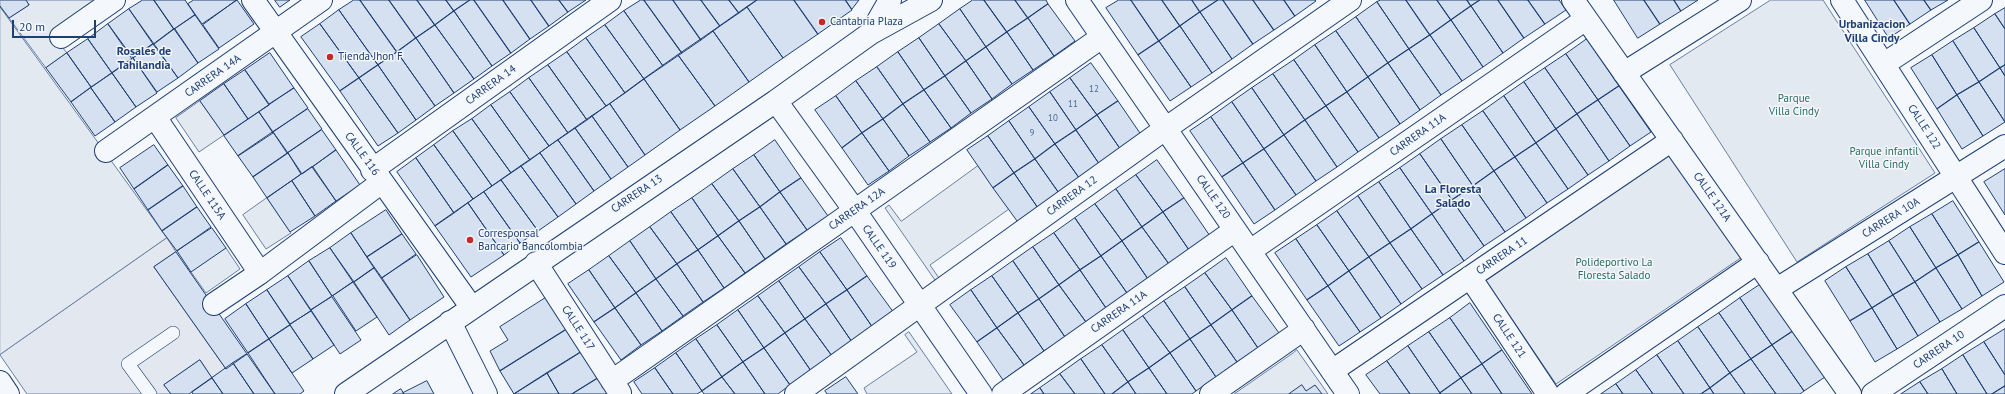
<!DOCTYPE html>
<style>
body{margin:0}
#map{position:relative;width:2005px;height:394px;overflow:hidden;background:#f4f7fb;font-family:"PT Sans",sans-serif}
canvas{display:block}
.scale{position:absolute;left:12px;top:20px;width:84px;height:18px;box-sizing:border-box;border:2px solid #1d3f73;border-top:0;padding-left:5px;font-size:12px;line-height:14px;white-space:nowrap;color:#1d3f73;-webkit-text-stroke:3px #f4f7fb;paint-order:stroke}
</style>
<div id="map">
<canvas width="2005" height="394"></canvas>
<div class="scale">20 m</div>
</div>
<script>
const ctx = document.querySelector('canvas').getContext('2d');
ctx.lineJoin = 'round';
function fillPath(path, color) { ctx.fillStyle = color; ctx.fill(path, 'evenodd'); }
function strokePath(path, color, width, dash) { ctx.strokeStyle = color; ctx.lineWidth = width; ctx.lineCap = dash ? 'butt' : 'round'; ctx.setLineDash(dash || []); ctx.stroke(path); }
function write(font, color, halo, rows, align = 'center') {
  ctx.font = font + ' "PT Sans",sans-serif'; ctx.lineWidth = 3; ctx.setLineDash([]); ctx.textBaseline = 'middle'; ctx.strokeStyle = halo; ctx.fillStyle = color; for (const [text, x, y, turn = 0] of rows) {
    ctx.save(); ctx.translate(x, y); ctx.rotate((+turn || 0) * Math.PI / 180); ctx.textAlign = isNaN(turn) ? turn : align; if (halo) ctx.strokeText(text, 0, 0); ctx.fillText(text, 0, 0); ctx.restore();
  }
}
const green = new Path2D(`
 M26,0h76l-49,36 14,17 -21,15 -37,-50 20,-13z
 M1771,0h52l112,173 -138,89 -127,-197z
 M0,7l167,231 -167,117z
 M200,101l24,34 -25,17 -23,-34z
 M1671,154l71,103 -186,127 -70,-103z
 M978,166l31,43 -79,56 11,16 -4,2 -52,-75 4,-3 12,16z
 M267,198l24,35 -25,16 -23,-34z
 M226,248l14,21 -34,24 -15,-21z
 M909,332l43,62h-85l-3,-6 53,-36 -12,-17z
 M1297,350l31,44h-94l59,-41z`);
fillPath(green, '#e3e9f0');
strokePath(green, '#687fa3', 1);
const parking = new Path2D(`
 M167,238l9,14 -22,15 72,102 -14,9 -12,-18 -36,25 7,9h-144l-27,-39z`);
fillPath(parking, '#e3e8f0');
strokePath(parking, '#687fa3', 1);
const building = new Path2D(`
 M0,0h26l3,5 -20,13 -9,-12z
 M143,0h11l20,29 -20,15 -25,-35z
 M154,0h31l10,15 -21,14z
 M194,0h43l-35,24 -14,-20z
 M237,0l17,24 -35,24 -16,-23z
 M275,0h15l-10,7z
 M354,0h6l37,52 -19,13 -39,-55z
 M360,0h29l27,38 -19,14z
 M389,0h28l18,25 -19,13z
 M417,0h29l8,11 -19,14z
 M446,0h24l-16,11z
 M470,0h4l37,53 -19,13 -38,-55z
 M474,0h29l27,39 -19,14z
 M503,0h28l18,26 -19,13z
 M531,0h28l9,12 -19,14z
 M559,0h27l-18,12z
 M641,0h3l38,53 -19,13 -39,-55z
 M644,0h29l28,40 -19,13z
 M673,0h28l19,26 -19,14z
 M701,0h28l10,13 -19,13z
 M729,0h28l-18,13z
 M757,0h37l24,34 -35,24 -36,-51z
 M794,0h51l7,10 -34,24z
 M846,0h13l-7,9z
 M973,0h11l23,32 -21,15 -26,-38z
 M984,0h31l13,18 -21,14z
 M1015,0h31l2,4 -20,14z
 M1119,0h12l28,41 -21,14 -32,-47z
 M1131,0h31l18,26 -21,15z
 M1162,0h30l8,12 -20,14z
 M1192,0h26l-18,12z
 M1218,0h5l30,44 -21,15 -32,-47z
 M1223,0h30l21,30 -21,14z
 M1253,0h31l11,16 -21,14z
 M1284,0h31l1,1 -21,15z
 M1381,0h25l24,35 -21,14 -32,-47z
 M1406,0h31l14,20 -21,15z
 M1437,0h30l4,6 -20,14z
 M1467,0h13l-9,6z
 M1480,0h18l26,38 -21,15 -32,-47z
 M1498,0h30l17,24 -21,14z
 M1528,0h31l7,10 -21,14z
 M1614,0h30l16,24 -22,14z
 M1644,0h30l7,11 -21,13z
 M1674,0h24l-17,11z
 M1865,0h29l16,24 -21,14z
 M1894,0h30l7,10 -21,14z
 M1924,0h24l-17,10z
 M1377,2l32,47 -21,14 -32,-46z
 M1048,4l27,37 -21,15 -26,-38z
 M1471,6l32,47 -20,14 -32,-47z
 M747,7l36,51 -34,24 -36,-51z
 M2005,8v21l-10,-15z
 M129,9l24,35 -20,14 -25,-34z
 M960,9l26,38 -20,14 -27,-37z
 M339,10l39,55 -19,13 -39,-54z
 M454,11l38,55 -18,13 -39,-54z
 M624,11l39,55 -19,13 -39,-54z
 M1200,12l32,47 -20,14 -32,-47z
 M1995,14l10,15v36l-5,3 -26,-40z
 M195,15l24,34 -21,14 -23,-34z
 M1356,17l32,46 -20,14 -32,-46z
 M1028,18l26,38 -21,14 -26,-38z
 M1451,20l32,47 -21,14 -32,-46z
 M108,24l24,35 -20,14 -24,-34z
 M320,24l39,54 -19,13 -39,-54z
 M939,24l27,37 -21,15 -26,-38z
 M435,25l39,54 -20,14 -38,-55z
 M605,25l39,54 -19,14 -39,-55z
 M1180,26l32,47 -21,14 -32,-46z
 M1974,28l26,40 -21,14 -26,-41z
 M174,29l24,34 -20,15 -24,-34z
 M713,31l36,51 -34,24 -37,-51z
 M1336,31l32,46 -21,15 -32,-47z
 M1007,32l26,38 -21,14 -26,-37z
 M1430,35l32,46 -21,14 -32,-46z
 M416,38l38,55 -19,13 -38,-54z
 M586,38l39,55 -19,13 -39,-54z
 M919,38l26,38 -21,14 -26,-38z
 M88,39l24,34 -21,14 -24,-34z
 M1587,39l32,47 -21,14 -32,-46z
 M1159,41l32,46 -21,14 -32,-46z
 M1953,41l26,41 -22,13 -25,-40z
 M153,44l25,34 -21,14 -24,-34z
 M1315,45l32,47 -21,14 -32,-46z
 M986,47l26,37 -20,15 -26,-38z
 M1409,49l32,46 -21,15 -32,-47z
 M397,52l38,54 -19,14 -38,-55z
 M567,52l39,54 -19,14 -39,-55z
 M898,52l26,38 -21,14 -26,-37z
 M67,53l24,34 -20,15 -25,-34z
 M270,53l24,35 -25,16 -24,-34z
 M1566,54l32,46 -21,14 -32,-46z
 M678,55l37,51 -35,24 -36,-51z
 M1932,55l25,40 -20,14 -26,-41z
 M133,58l24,35 -21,14 -24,-34z
 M1294,60l32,46 -21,14 -32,-46z
 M966,61l26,38 -21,14 -26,-37z
 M1091,63l27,38 -21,14 -27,-37z
 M1388,63l32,47 -20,14 -32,-47z
 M378,65l38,55 -18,13 -39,-55z
 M548,65l39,55 -19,13 -39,-55z
 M2005,65v11l-5,-8z
 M877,67l26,37 -20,15 -27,-38z
 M1545,68l32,46 -21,15 -32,-47z
 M2000,68l5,8v46l-26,-40z
 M245,70l24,35 -21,14 -24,-35z
 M112,73l24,34 -21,15 -24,-34z
 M1273,74l32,46 -21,15 -32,-47z
 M945,76l26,37 -20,15 -27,-38z
 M1368,77l32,47 -21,14 -32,-46z
 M359,78l39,55 -20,13 -38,-55z
 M529,78l39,55 -19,13 -39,-54z
 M1070,78l27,37 -21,15 -26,-38z
 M644,79l36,51 -35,25 -35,-51z
 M856,81l27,38 -21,14 -26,-37z
 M1524,82l32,47 -20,14 -32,-47z
 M1979,82l26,40 -22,14 -26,-41z
 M224,84l24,35 -24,16 -24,-34z
 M1619,86l32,46 -21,14 -32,-46z
 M91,88l24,34 -20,14 -24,-34z
 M294,88l14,20 -35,24 -14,-20z
 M1252,88l32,47 -20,14 -32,-47z
 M924,90l27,38 -21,14 -27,-38z
 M510,92l39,54 -19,14 -39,-55z
 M1050,92l26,38 -21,14 -26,-37z
 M1347,92l32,46 -21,14 -32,-46z
 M1957,95l26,41 -21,13 -25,-40z
 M836,96l26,37 -20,15 -27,-38z
 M1504,96l32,47 -21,14 -32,-46z
 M1598,100l32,46 -21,15 -32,-47z
 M1118,101l26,38 -21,14 -26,-38z
 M1232,102l32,47 -21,14 -32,-46z
 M610,104l35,51 -17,12 -36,-51z
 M903,104l27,38 -21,14 -26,-37z
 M491,105l39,55 -19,13 -39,-54z
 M1326,106l32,46 -21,15 -32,-47z
 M1029,107l26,37 -20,15 -26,-38z
 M308,109l14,20 -35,24 -14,-21z
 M1483,111l32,46 -21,14 -32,-46z
 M259,112l14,21 -35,23 -14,-20z
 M1577,114l32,47 -21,14 -32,-46z
 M1097,115l26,38 -21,15 -26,-38z
 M592,116l36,51 -17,12 -36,-51z
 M1211,117l32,46 -21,14 -32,-46z
 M472,119l39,54 -19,13 -39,-55z
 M883,119l26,37 -20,15 -27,-38z
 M1305,120l32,47 -21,14 -32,-46z
 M1009,121l26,38 -21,14 -26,-37z
 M1462,125l32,46 -21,15 -32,-47z
 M575,128l36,51 -17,12 -36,-51z
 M1556,129l32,46 -20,14 -32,-46z
 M322,130l14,20 -34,24 -14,-21z
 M1076,130l26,38 -20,14 -27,-38z
 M453,131l39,55 -19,13 -39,-54z
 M273,132l15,21 -35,24 -15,-21z
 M862,133l27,38 -21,14 -26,-37z
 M1284,135l32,46 -20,14 -32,-46z
 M988,136l26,37 -21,15 -26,-38z
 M1441,139l32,47 -21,14 -32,-46z
 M558,140l36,51 -18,13 -36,-51z
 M775,140l26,38 -21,14 -26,-37z
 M1536,143l32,46 -21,14 -32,-46z
 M1055,144l27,38 -21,14 -26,-37z
 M154,145l14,20 -34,24 -14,-21z
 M434,145l39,54 -19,14 -38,-55z
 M1264,149l32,46 -21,15 -32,-47z
 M336,150l24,35 -24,16 -23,-34z
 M288,153l13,21 -34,24 -14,-21z
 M540,153l36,51 -18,13 -37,-51z
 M1420,154l32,46 -20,14 -32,-46z
 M754,155l26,37 -20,15 -27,-38z
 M1515,157l32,46 -21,15 -32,-47z
 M416,158l38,55 -19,13 -38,-54z
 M1035,159l26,37 -21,15 -26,-38z
 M1157,160l27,38 -21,14 -27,-37z
 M1243,163l32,47 -21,14 -32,-47z
 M168,165l15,21 -35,24 -14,-21z
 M521,166l37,51 -20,14 -37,-51z
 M312,167l24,34 -21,15 -23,-35z
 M1400,168l32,46 -21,15 -32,-47z
 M733,169l27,38 -21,14 -27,-37z
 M2005,169v46l-21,-33z
 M1494,171l32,47 -21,14 -32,-46z
 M1014,173l26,38 -20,14 -27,-37z
 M1136,175l27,37 -21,15 -26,-38z
 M801,178l27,38 -21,14 -27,-38z
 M501,180l37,51 -18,12 -36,-51z
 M292,181l23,35 -25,16 -23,-34z
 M1379,182l32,47 -21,14 -32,-47z
 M712,184l27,37 -21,15 -26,-38z
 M183,186l14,21 -35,24 -14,-21z
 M1473,186l32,46 -21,14 -32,-46z
 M1116,189l26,38 -20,14 -27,-37z
 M484,192l36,51 -16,12 -36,-52z
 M780,192l27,38 -21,14 -26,-37z
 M1358,196l32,47 -21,14 -32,-46z
 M692,198l26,38 -20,14 -27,-38z
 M1184,198l26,38 -21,14 -26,-38z
 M1452,200l32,46 -20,15 -32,-47z
 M1953,201l26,41 -21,13 -26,-41z
 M468,203l36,52 -33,22 -36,-51z
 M1095,204l27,37 -21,15 -26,-38z
 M197,207l14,20 -34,24 -15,-20z
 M760,207l26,37 -21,15 -26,-38z
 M386,210l16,24 -35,23 -16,-24z
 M1337,211l32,46 -20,14 -32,-46z
 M671,212l27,38 -21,14 -27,-37z
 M1163,212l26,38 -20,14 -27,-37z
 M1432,214l32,47 -21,14 -32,-46z
 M1932,214l26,41 -22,13 -26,-41z
 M1075,218l26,38 -21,14 -26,-37z
 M739,221l26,38 -20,14 -27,-37z
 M1317,225l32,46 -21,15 -32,-47z
 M650,227l27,37 -21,15 -26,-38z
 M1142,227l27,37 -21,15 -26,-38z
 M1910,227l26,41 -21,14 -26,-41z
 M212,228l14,20 -35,24 -14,-21z
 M1411,229l32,46 -21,14 -32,-46z
 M351,233l23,35 -20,14 -24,-34z
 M1054,233l26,37 -21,15 -26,-38z
 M402,234l14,20 -34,24 -15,-21z
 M718,236l27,37 -21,15 -26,-38z
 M841,238l26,38 -20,14 -27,-38z
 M1296,239l32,47 -21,14 -32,-47z
 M630,241l26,38 -20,14 -27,-37z
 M1122,241l26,38 -21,14 -26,-37z
 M1889,241l26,41 -22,13 -25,-41z
 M1979,242l25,40 -22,14 -24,-41z
 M1390,243l32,46 -21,15 -32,-47z
 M1033,247l26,38 -20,14 -26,-38z
 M330,248l23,34 -21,14 -23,-35z
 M698,250l26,38 -21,14 -26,-38z
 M176,252l71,102 -21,15 -72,-102z
 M820,252l27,38 -21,14 -27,-37z
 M1868,254l25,41 -21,13 -26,-41z
 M417,255l27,42 -34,23 -28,-42z
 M1958,255l24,41 -20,13 -26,-41z
 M609,256l27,37 -21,15 -26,-38z
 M1101,256l26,37 -21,15 -26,-38z
 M1369,257l32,47 -20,14 -32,-47z
 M1226,258l26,38 -20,14 -27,-37z
 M309,261l23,35 -21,14 -23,-34z
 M1013,261l26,38 -21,14 -26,-37z
 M677,264l26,38 -20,14 -27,-37z
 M799,267l27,37 -21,15 -26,-38z
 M1846,267l26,41 -22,13 -25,-40z
 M374,268l36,52 -21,15 -35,-53z
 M1936,268l26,41 -22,13 -25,-40z
 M589,270l26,38 -21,14 -26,-38z
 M1080,270l26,38 -20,14 -27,-37z
 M1349,271l32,47 -21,14 -32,-46z
 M1205,273l27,37 -21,15 -26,-38z
 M288,276l23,35 -21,13 -23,-34z
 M867,276l27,37 -21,15 -26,-38z
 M992,276l26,37 -21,15 -26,-38z
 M656,279l27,37 -21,15 -26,-38z
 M779,281l26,38 -20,14 -27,-37z
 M353,282l24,35 -21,14 -23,-35z
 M1915,282l25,40 -22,14 -25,-41z
 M1761,284l32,47 -21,14 -32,-47z
 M1059,285l27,37 -21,15 -26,-38z
 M1328,286l32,46 -21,14 -32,-46z
 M1185,287l26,38 -21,14 -26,-38z
 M267,290l23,35 -21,14 -23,-35z
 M847,290l26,38 -21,14 -26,-38z
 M971,290l26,38 -20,14 -27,-37z
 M636,293l26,38 -21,14 -26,-37z
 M1893,295l25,41 -21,13 -25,-41z
 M758,296l27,37 -21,15 -26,-38z
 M1252,296l27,37 -21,15 -26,-38z
 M332,297l29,43 -21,14 -29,-44z
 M547,297l20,32 -67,42 -10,-20 18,-11 -8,-13z
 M1740,298l32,47 -21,14 -32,-46z
 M1039,299l26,38 -21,14 -26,-38z
 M1164,301l26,38 -20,14 -27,-37z
 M1470,303l32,47 -20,14 -32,-46z
 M246,304l23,35 -21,14 -23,-34z
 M826,304l26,38 -20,14 -27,-37z
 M615,308l26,37 -20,15 -27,-38z
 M1872,308l25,41 -22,13 -25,-41z
 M738,310l26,38 -21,14 -26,-37z
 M1232,310l26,38 -21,14 -26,-37z
 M311,311l23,34 -21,14 -23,-34z
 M1018,313l26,38 -20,14 -27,-37z
 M1719,313l32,46 -21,14 -32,-46z
 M1143,316l27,37 -21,15 -26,-38z
 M1450,318l32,46 -21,14 -32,-46z
 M805,319l27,37 -21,15 -26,-38z
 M290,325l23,34 -21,14 -23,-34z
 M717,325l26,37 -21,15 -26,-38z
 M1211,325l26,37 -21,15 -26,-38z
 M1698,327l32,46 -20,15 -32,-47z
 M997,328l27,37 -21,15 -26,-38z
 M567,329l14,23 -67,42 -14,-23z
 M2005,329v46l-21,-33z
 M1123,330l26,38 -21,14 -26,-37z
 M1793,331l32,46 -21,14 -32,-46z
 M1429,332l32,46 -21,15 -32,-47z
 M785,333l26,38 -21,14 -26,-37z
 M269,339l35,52 -4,3h-25l-27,-41z
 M696,339l26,38 -20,14 -26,-38z
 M1190,339l26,38 -20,14 -26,-38z
 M1678,341l32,47 -9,6h-17l-27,-39z
 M1984,342l21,33v11l-13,8h-5l-24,-39z
 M1102,345l26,37 -16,12h-7l-24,-35z
 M1772,345l32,46 -4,3h-24l-25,-35z
 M1408,346l32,47 -2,1h-28l-23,-33z
 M764,348l26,37 -12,9h-13l-22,-32z
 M1502,350l30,44h-30l-20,-30z
 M581,352l17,26 -26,16h-13l-12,-21z
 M676,353l26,38 -5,3h-24l-18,-26z
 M1170,353l26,38 -4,3h-25l-18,-26z
 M247,354l28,40h-21l-21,-31z
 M1657,355l27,39h-31l-17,-24z
 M1963,355l24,39h-30l-15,-25z
 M1081,359l24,35h-30l-15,-20z
 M1751,359l25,35h-31l-15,-21z
 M200,360l12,18 -23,16h-18l-7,-9z
 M1387,361l23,33h-30l-14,-19z
 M743,362l22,32h-30l-13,-17z
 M233,363l21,31h-31l-11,-16z
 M1482,364l20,30h-30l-11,-16z
 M655,368l18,26h-31l-8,-12z
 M1149,368l18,26h-31l-8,-12z
 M1942,369l15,25h-29l-8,-12z
 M1636,370l17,24h-30l-7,-10z
 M547,373l12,21h-45z
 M1730,373l15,21h-31l-4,-6z
 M1060,374l15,20h-31l-4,-6z
 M722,377l13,17h-31l-2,-3z
 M846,377l12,17h-31l-2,-3z
 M212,378l11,16h-30l-1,-2z
 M598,378l10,16h-36z
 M1461,378l11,16h-31l-1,-1z
 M427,381l7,13h-30l-1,-1z
 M1128,382l8,12h-24z
 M1920,382l8,12h-27z
 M1616,384l7,10h-22z
 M1302,385l4,6 9,-6 7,9h-33z
 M2005,386v8h-13z
 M1040,388l4,6h-13z
 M1710,388l4,6h-13z
 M401,389l3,5h-11z`);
fillPath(building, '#d5e0f0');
strokePath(building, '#1d3f73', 1);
const service = new Path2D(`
 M150,394l-22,-30 45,-31`);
const minor = new Path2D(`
 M253,0l219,308
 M1077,0l271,394
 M1573,0l277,394
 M1842,0l163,253
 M871,33l19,-33
 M61,37l53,-37
 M1884,64l97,-64
 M1624,73l116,-73
 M776,101l79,110 126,183
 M155,117l105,156
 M106,151l215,-151
 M372,170l238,-170
 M1250,251l336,-232
 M536,263l84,130
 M1470,277l78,117
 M1777,289l228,-143
 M214,304l46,-31 122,-91
 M450,322l36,72
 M1332,371l340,-231
 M612,381l490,-344
 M0,382l8,12
 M346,394l430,-293 95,-68 60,-33
 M796,394l369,-265 185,-129
 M1003,394l232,-164
 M1211,394l93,-65
 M1566,394l192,-132
 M1873,394l132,-88`);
strokePath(service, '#1d3f73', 14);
strokePath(minor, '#1d3f73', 24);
strokePath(service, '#f4f7fb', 13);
strokePath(minor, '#f4f7fb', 22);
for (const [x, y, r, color] of [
 [822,22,4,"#c62828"],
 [330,57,4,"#c62828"],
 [470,240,4,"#c62828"]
]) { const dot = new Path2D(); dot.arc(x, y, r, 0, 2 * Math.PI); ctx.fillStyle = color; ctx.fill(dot); strokePath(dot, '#f4f7fb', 1.5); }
write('9px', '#4b6792', null, [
 ["12",1094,89],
 ["11",1073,104],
 ["10",1053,118],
 ["9",1032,133]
]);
write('11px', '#1d3f73', '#f4f7fb', [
 ["Cantabria Plaza",830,22],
 ["Tienda Jhon F",338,57],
 ["Corresponsal",478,234],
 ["Bancario Bancolombia",478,247]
], 'left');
write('11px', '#1d3f73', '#f4f7fb', [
 ["CARRERA 14A",213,76,-35],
 ["CARRERA 14",491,85,-36],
 ["CALLE 122",1924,127,57],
 ["CARRERA 11A",1418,135,-35],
 ["CALLE 116",362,154,54],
 ["CARRERA 13",637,194,-34],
 ["CALLE 115A",207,195,56],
 ["CARRERA 12",1072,196,-36],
 ["CALLE 120",1213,197,55],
 ["CALLE 121A",1712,197,55],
 ["CARRERA 12A",857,209,-35],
 ["CARRERA 10A",1891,218,-32],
 ["CALLE 119",879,247,55],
 ["CARRERA 11",1502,256,-34],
 ["CARRERA 11A",1119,312,-35],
 ["CALLE 117",578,328,57],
 ["CALLE 121",1509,336,56],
 ["CARRERA 10",1939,350,-34]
]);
write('11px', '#2c6c60', '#f4f7fb', [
 ["Parque",1794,99],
 ["Villa Cindy",1794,112],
 ["Parque infantil",1884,152],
 ["Villa Cindy",1884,165],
 ["Polideportivo La",1614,263],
 ["Floresta Salado",1614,276]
]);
write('bold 12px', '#1d3f73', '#f4f7fb', [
 ["Urbanizacion",1872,25],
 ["Villa Cindy",1872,39],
 ["Rosales de",144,52],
 ["Tahilandia",144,66],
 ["La Floresta",1453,190],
 ["Salado",1453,204]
]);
</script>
